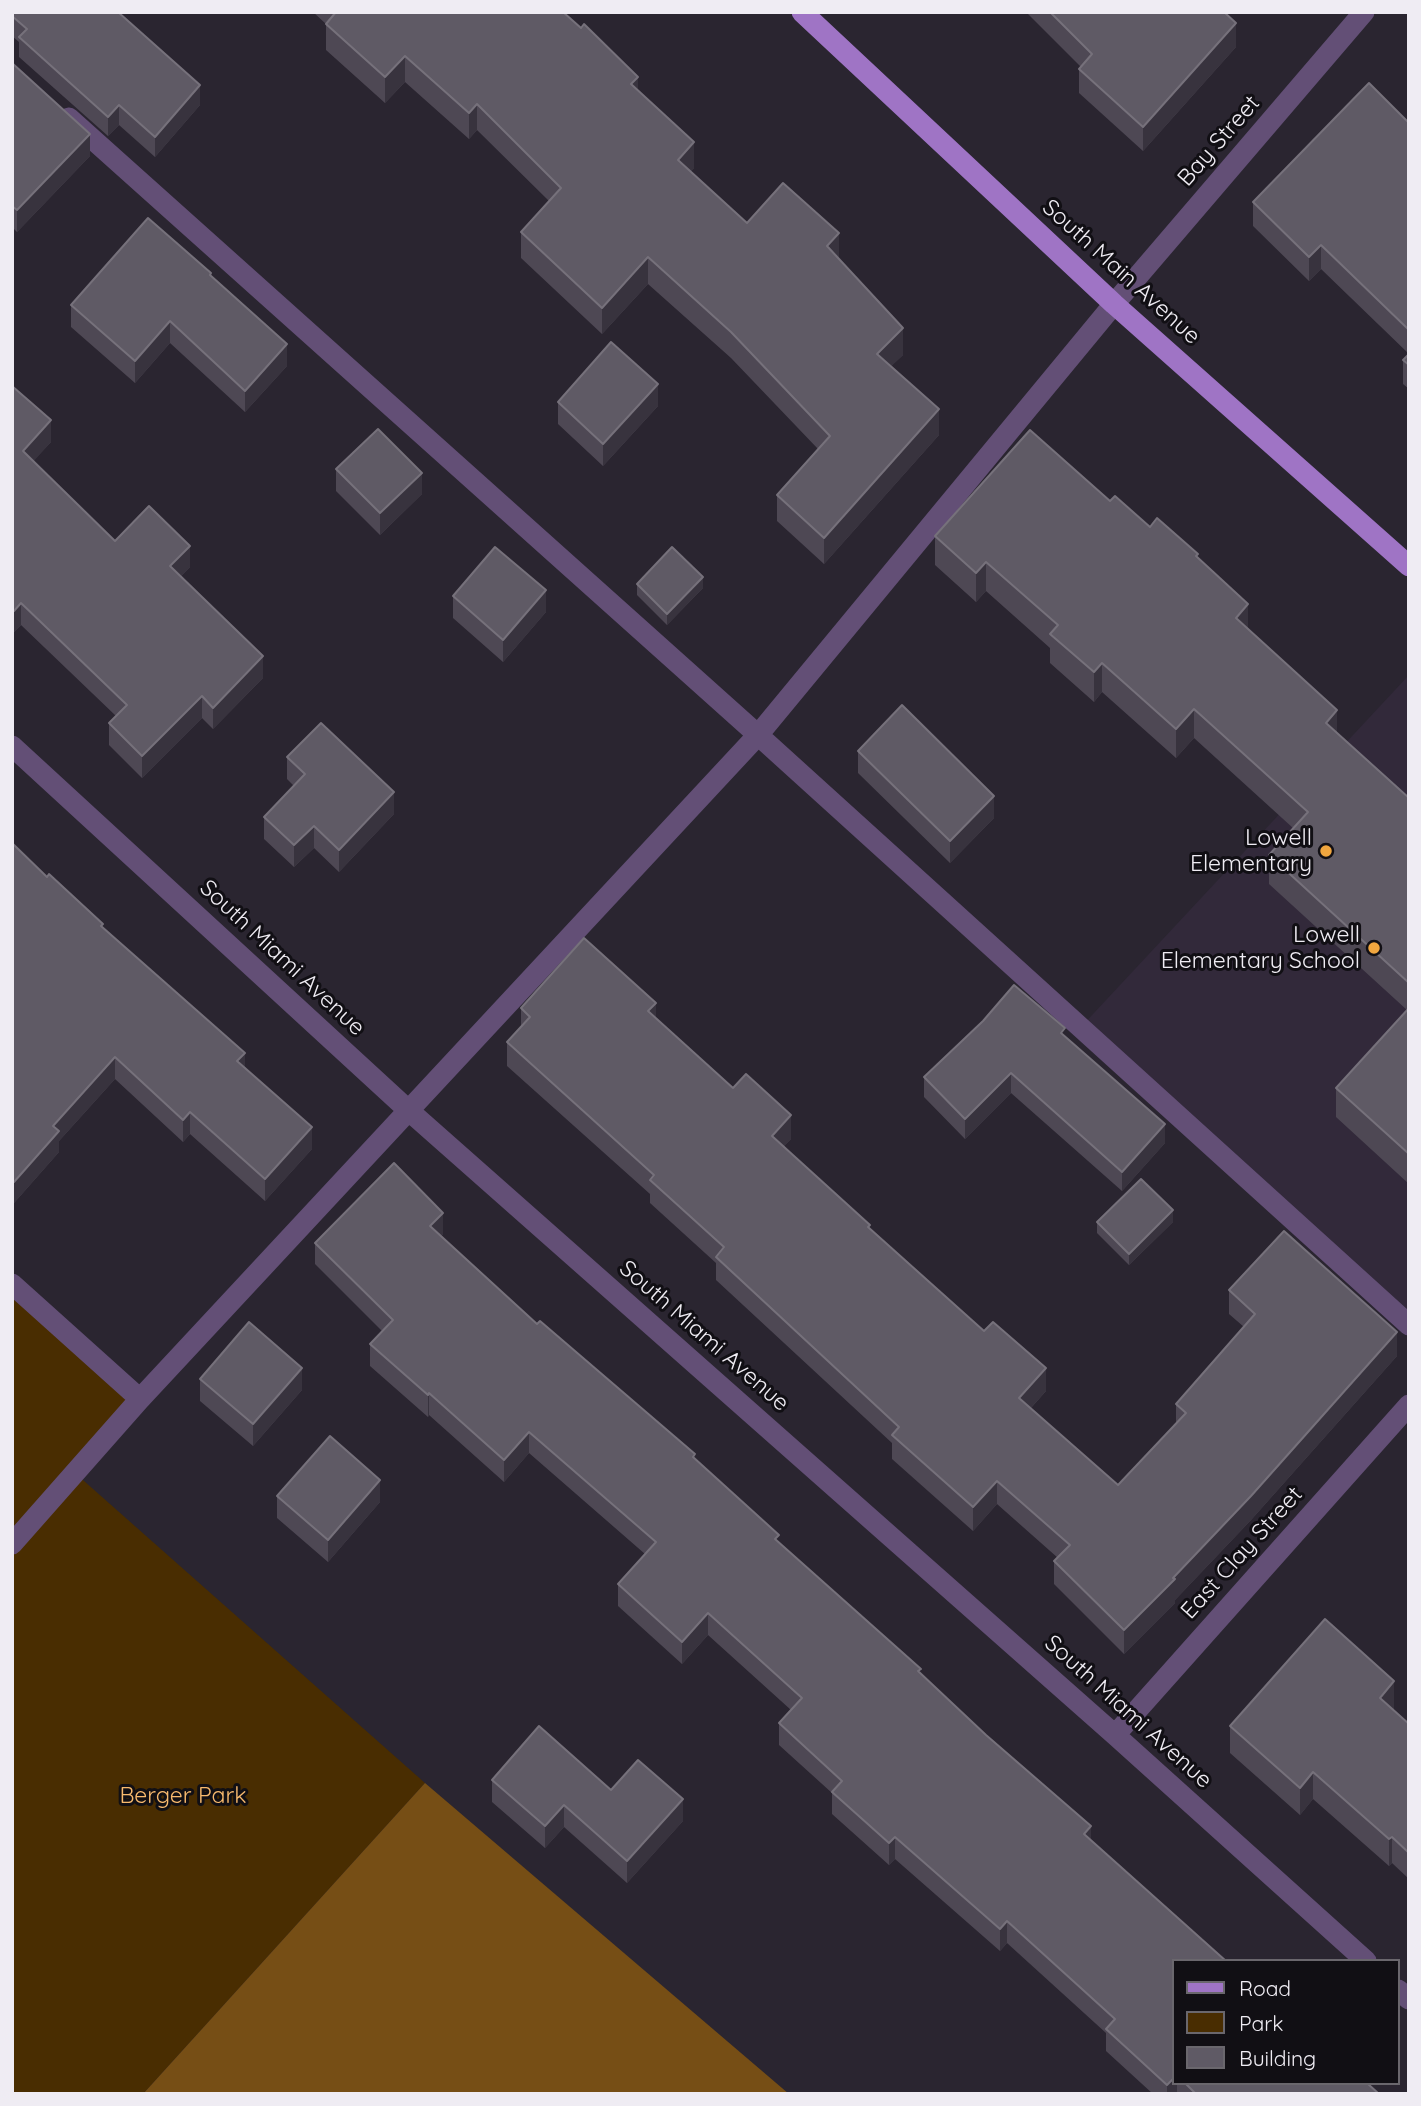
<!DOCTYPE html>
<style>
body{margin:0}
#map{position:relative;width:1421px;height:2106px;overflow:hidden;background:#2a2530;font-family:Quicksand,sans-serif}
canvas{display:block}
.frame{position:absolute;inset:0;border:14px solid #efecf3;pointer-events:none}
.legend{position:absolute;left:1172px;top:1959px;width:228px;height:126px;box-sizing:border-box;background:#110f14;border:2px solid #6a676d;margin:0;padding:9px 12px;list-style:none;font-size:21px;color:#efecf3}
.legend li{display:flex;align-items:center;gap:14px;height:35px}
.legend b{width:35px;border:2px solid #6a676d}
</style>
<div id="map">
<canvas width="1421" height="2106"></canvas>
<div class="frame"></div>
<ul class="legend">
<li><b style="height:9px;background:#9f74c5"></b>Road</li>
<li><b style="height:19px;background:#492d01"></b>Park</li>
<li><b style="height:19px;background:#5f5a65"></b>Building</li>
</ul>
</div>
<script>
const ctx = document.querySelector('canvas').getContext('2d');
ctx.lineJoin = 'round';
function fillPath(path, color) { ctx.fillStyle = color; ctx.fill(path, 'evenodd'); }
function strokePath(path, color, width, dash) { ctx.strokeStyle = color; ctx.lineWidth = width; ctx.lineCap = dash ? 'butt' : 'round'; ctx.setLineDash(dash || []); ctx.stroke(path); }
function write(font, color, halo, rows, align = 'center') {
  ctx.font = font + ' Quicksand,sans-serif'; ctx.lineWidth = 6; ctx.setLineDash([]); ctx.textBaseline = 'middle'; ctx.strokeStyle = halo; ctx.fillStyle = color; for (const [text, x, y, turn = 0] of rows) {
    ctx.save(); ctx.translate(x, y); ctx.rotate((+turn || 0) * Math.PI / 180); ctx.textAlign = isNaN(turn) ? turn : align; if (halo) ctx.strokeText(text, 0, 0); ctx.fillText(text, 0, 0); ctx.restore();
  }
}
fillPath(new Path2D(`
 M1409,675v650l-329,-297z`), '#32293a');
fillPath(new Path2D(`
 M12,1284l128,115 -65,74 350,310 -282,311h-131z`), '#492d01');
fillPath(new Path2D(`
 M425,1783l364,311h-646z`), '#764e15');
strokePath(new Path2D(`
 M69,118l689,617 651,590
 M12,746l395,363 708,626 251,226
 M12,1284l128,115
 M12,1544l128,-145 618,-664 356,-431 250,-292
 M1115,1735l294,-330
 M1398,1990l11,9`), '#634f76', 21);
strokePath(new Path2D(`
 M802,12l312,292 295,262`), '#9f74c5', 21);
fillPath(new Path2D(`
 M12,12l188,93 -45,52 -36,-32 -11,11 -89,-79v-15l-7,-6z
 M313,12h250l75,79 56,77 -4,4 57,51 92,36 64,96 -12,11 48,69 -115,129 -47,-43v-26l41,-46 -87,-91 -83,-74 -46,50 -81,-76v-26l28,-31 -72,-71 -8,9 -64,-57 -20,21 -59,-53v-26z
 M1026,12h198l12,35 -93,104 -64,-58v-24l2,-2z
 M12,63l78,93 -73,76 -5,-5z
 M1409,123v231l-88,-85 -12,12 -56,-55v-24z
 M211,277l76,89 -42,46 -75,-69 -35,40 -64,-56v-22z
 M1409,354v35l-6,-5v-24z
 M12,386l39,56 -18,19 82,80 75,26 -9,9 82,102 -50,51 -11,-11 -60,60 -33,-33v-22l7,-7 -95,-91 -7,7 -2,-1z
 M558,402l100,4 -55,60 -45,-42z
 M336,469l86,25 -42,41 -44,-44z
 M1110,501l88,57 50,70 89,105 72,65v386l-73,-67v-29l71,-78 -138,-126v-29l24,-27 -99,-90 -18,20 -74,-66 -8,10 -44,-39v-15l-64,-57 -10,11 -41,-37v-29z
 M637,584l66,4 -36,37 -30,-30z
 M453,596l93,16 -43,50 -50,-44z
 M858,751l136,67 -44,45 -92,-90z
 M287,757l107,57 -55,58 -25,-24 -20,19 -30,-28v-22l30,-31 -7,-7z
 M12,843l35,34 56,51 142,139 67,82 -47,52 -75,-67 -7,8 -68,-63 -56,62v11l-45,51 -2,-1z
 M521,1008l135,10 77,70 58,51 -7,7 86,83 176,162 -15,17 87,77 58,-61v-20l68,-77 -15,-13v-24l168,66 -146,164 -76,80v3l-51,51 -70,-70v-23l4,-3 -61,-54 -24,27 -81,-72v-16l-176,-163v-17l-66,-60v-9l-143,-128v-24l14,-15z
 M1065,1036l100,107 -43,48 -111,-98 -46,46 -41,-42v-20z
 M1097,1222h76l-44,43 -32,-32z
 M443,1234l-2,2 96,88 158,135 84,83 142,132 170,166 83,121v122h193l12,11h-226l-47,-43v-18l-99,-90 -7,8 -105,-92 -6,6 -57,-51v-21l-53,-48v-22l12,-13 -83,-75 -26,29 -64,-58v-22l27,-30 -116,-101 -25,29 -75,-67 -1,2 -58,-51v-22l12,-13 -67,-67v-21z
 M200,1379l102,11 -49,56 -53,-45z
 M277,1496l103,6 -52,60 -51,-44z
 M1394,1708l-1,2 16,14v155l-17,-16 -3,3 -76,-67 -13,16 -70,-62v-27z
 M492,1780l119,10 72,31 -56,62 -63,-56 -19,21 -53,-46z`), '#4e4854');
fillPath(new Path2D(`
 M1236,23v24l-93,104v-24z
 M405,56v26l-20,21v-26z
 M638,77v26l-7,-19z
 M200,85v20l-45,52v-20z
 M477,104v26l-8,9v-26z
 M119,105v20l-11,11v-19z
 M90,134v22l-73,76v-22z
 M694,142v26l-16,18v-26z
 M839,233v26l-12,-13z
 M1321,245v24l-12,12v-24z
 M648,257v27l-46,50v-26z
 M170,321v22l-35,40v-22z
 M903,328v27l-26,25v-26z
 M287,344v22l-42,46v-21z
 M658,384v22l-55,60v-22z
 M939,409v26l-115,129v-26z
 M51,420v22l-28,31v-22z
 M422,473v21l-42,41v-22z
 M190,546v21l-20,20v-21z
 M986,562v29l-10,11v-29z
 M703,577v11l-36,37v-11z
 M546,590v22l-43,50v-22z
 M21,603v22l-7,7v-21z
 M1248,604v29l-12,-15z
 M263,656v22l-50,51v-21z
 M1102,663v29l-8,10v-30z
 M202,696v22l-60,60v-22z
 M1194,709v29l-18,20v-29z
 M1337,710v29l-11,-16z
 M394,792v22l-55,58v-22z
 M994,796v22l-44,45v-22z
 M314,826v22l-20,19v-22z
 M656,1003v23l-8,-15z
 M245,1053v21l-8,-13z
 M115,1057v22l-56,62v11l-45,51v-21l39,-56z
 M1011,1073v20l-46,46v-20z
 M190,1112v22l-7,8v-22z
 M791,1115v24l-19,20v-23z
 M1165,1124v19l-43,48v-19z
 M312,1127v22l-47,52v-22z
 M1173,1210v12l-44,43v-11z
 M443,1213v21l-13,14v-22z
 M1397,1332v24l-146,164 -76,80v3l-51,51v-24l49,-52z
 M302,1368v22l-49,56v-22z
 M1046,1368v23l-27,30v-23z
 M429,1393v22l-1,2v-22z
 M529,1432v21l-25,29v-22z
 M380,1480v22l-52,60v-22z
 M997,1481v23l-24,27v-24z
 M708,1613v22l-26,29v-22z
 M1394,1681v27l-14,17v-27z
 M1313,1772v27l-13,16v-27z
 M683,1799v22l-56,62v-22z
 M564,1805v22l-19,21v-22z
 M1091,1826v22l-7,-14z
 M895,1837v22l-6,6v-22z
 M1392,1837v26l-3,3v-27z
 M1007,1921v22l-7,8v-22z
 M1174,2078v5h3v11h-10v-9z`), '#38333e');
const building = new Path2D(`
 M12,12h106l82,73 -45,52 -36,-32 -11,12 -89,-80 8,-8 -15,-13z
 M336,12h227l18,16 3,-4 54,53 -7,7 63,58 -16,18 69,63 36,-40 56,50 -12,13 76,82 -26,26 62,55 -115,129 -47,-43 53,-59 -99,-104 -83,-75 -46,51 -81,-76 40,-44 -84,-84 -8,9 -64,-57 -20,21 -59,-53z
 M1050,12h174l12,11 -93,104 -64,-58 13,-15z
 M12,63l78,71 -73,76 -5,-4z
 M1369,83l40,40v207l-88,-85 -12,12 -56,-55z
 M148,218l63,55 -1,2 77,69 -42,47 -75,-70 -35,40 -64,-56z
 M611,342l47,42 -55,60 -45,-42z
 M1409,354v11l-6,-5z
 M12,386l39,34 -28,31 92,90 34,-35 41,40 -20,20 93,90 -50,52 -11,-12 -60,60 -33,-33 18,-18 -106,-102 -7,8 -2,-2z
 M378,429l44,44 -42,40 -44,-44z
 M1030,430l80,71 5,-5 35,31 7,-9 41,36 -2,2 52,48 -12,14 101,92 -11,13 83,75v185l-140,-128 39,-43 -114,-103 -18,20 -74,-66 -8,9 -44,-38 8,-9 -72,-63 -10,11 -41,-37z
 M495,547l51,43 -43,50 -50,-44z
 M672,547l31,30 -36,37 -30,-30z
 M902,705l92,91 -44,45 -92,-90z
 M321,723l73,69 -55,58 -25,-24 -20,19 -30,-28 41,-43 -18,-17z
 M12,843l35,34 2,-3 54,50 -2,2 144,127 -8,8 75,66 -47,52 -75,-67 -7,8 -68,-63 -62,69 6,5 -45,51 -2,-2z
 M584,938l72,65 -8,8 85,77 13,-14 45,41 -19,21 98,89 -2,2 116,104 9,-9 53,46 -27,30 99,87 68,-72 -10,-9 79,-90 -26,-24 55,-59 113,101 -146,164 -78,82 2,1 -51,51 -70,-69 16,-16 -73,-64 -24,26 -81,-72 7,-8 -183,-170 8,-10 -74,-67 4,-5 -147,-133 23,-25 -9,-9z
 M1014,985l51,43 -4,5 104,91 -43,48 -111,-99 -46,46 -41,-42 59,-56z
 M1409,1008v146l-73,-66z
 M394,1163l49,50 -13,13 107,98 3,-3 155,133 -2,3 86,78 -4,4 146,130 -3,2 68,64 105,91 -7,8 142,127h-52v117l-7,7 -61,-56 9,-10 -108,-98 -7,8 -105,-92 -6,6 -57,-51 10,-11 -63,-58 23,-25 -94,-85 -26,29 -64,-58 38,-42 -127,-110 -25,28 -75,-67 -1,2 -58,-51 23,-24 -78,-77z
 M1141,1179l32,31 -44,44 -32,-32z
 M249,1322l53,46 -49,56 -53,-45z
 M330,1436l50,44 -52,60 -51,-44z
 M1325,1619l69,62 -14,17 29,26v129l-17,-16 -3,2 -76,-67 -13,16 -70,-62z
 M539,1726l72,64 27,-30 45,39 -56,62 -63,-56 -19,21 -53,-46z
 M1185,2083h182l12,11h-183z`);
fillPath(building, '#5f5a65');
strokePath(building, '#76717b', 2);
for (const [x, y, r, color] of [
 [1326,851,7,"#f1a63f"],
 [1374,948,7,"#f1a63f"]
]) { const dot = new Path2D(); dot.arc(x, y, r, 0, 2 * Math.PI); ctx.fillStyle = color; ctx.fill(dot); strokePath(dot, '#110f14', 2.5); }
write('23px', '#efecf3', '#110f14', [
 ["Bay Street",1219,141,-49],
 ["South Main Avenue",1121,272,42],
 ["South Miami Avenue",282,958,43],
 ["South Miami Avenue",704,1336,41],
 ["East Clay Street",1242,1553,-48],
 ["South Miami Avenue",1128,1712,42]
]);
write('23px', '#efecf3', '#110f14', [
 ["Lowell",1312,838],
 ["Elementary",1312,864],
 ["Lowell",1360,935],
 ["Elementary School",1360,961]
], 'right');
write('23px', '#f8ba6e', '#110f14', [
 ["Berger Park",183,1796]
]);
</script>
